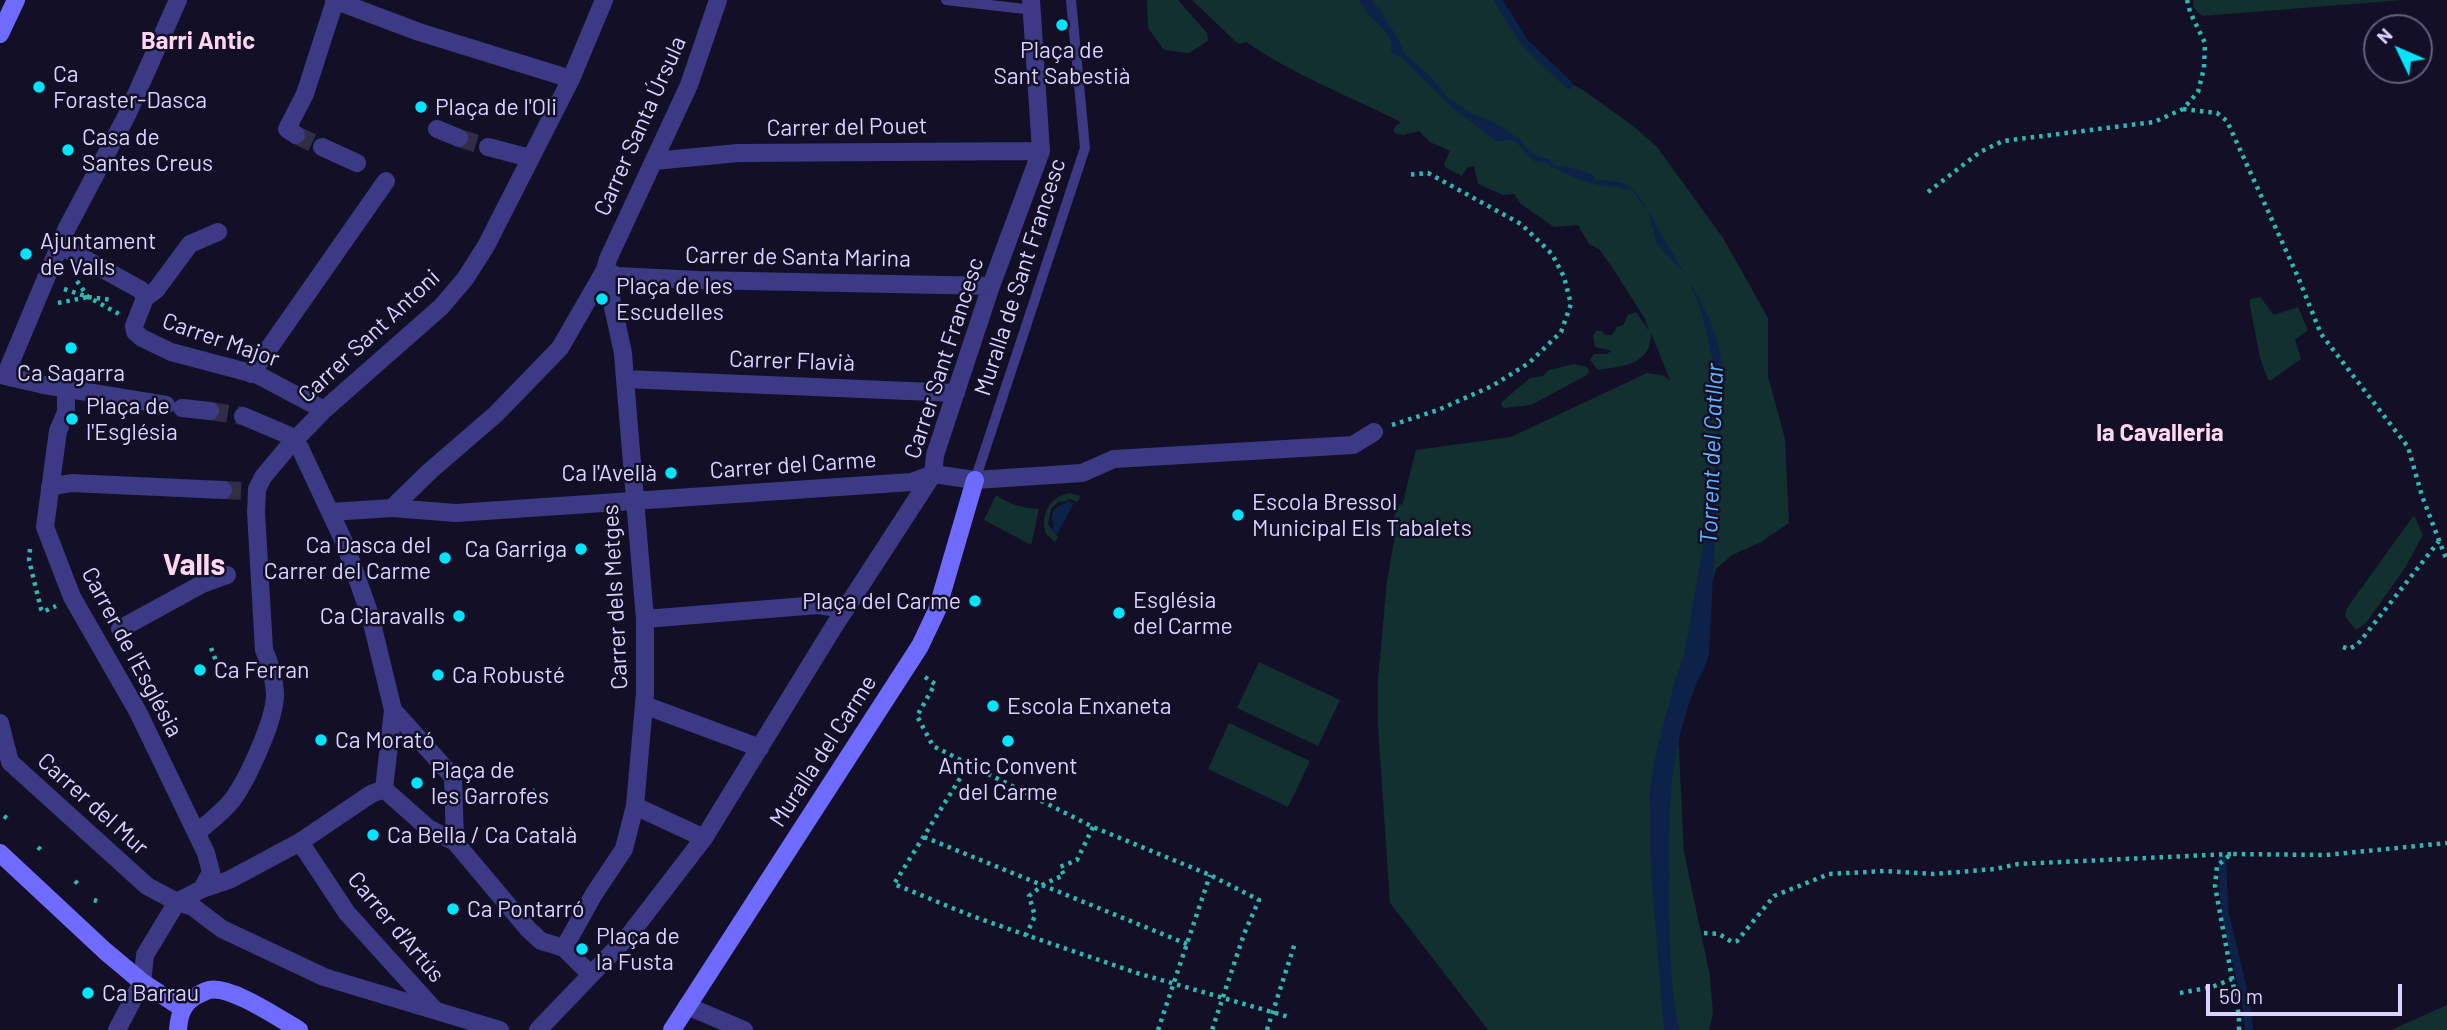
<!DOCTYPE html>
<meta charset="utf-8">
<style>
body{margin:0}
#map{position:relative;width:2447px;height:1030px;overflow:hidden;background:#130f26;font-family:Barlow,sans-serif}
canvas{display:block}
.north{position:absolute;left:2363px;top:14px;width:70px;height:70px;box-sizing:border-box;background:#130f26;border:2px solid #625e7d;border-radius:50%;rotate:314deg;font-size:19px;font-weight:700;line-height:28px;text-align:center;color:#d9d4ff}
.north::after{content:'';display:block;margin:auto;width:24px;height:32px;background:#00e5ff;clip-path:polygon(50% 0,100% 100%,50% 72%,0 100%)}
.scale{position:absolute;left:2206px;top:984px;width:196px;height:32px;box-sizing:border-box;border:4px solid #d9d4ff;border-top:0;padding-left:9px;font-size:21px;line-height:24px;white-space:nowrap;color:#d9d4ff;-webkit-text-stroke:5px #130f26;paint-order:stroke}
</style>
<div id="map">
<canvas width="2447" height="1030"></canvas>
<div class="north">N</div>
<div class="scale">50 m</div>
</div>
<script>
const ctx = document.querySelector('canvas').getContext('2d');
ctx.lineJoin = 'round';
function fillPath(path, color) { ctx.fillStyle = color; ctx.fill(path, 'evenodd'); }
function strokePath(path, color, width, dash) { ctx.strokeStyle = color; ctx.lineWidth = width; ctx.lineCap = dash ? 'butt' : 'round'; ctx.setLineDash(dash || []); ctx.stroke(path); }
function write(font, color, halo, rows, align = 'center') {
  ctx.font = font + ' Barlow,sans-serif'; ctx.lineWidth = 5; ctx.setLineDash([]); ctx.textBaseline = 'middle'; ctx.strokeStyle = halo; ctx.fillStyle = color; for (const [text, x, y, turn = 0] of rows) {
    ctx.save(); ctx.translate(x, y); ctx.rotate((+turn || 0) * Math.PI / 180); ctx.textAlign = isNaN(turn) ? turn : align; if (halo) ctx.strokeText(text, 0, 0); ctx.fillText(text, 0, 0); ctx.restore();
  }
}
fillPath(new Path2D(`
 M1147,0h31l29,33 1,8 -19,12 -25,-3 -16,-22z
 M1192,0h302l27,44 36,32 26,14 49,35 25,22 66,91 45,80v58l17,63 4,84 -28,19 -29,13 -16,14 -39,142 7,141 26,124 3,37 -4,17h-221l-98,-127 -12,-177v-46l9,-99 9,-50 -2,-14 6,-14 2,3 14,-56 95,-13 136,-64 15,2 8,5 -19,-47c0,32 -27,33 -53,37l-8,-10 4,-6h12l6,-3 -17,-4 -2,-11 3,-5h5l5,4h6l5,-8 6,-2 5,-10 8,-3 13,19 -4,-12 -31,-49 -15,-21 -10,-5 -11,-19 -24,2 -33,-23 -7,-10 -11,1 -25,-11 -4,-18 -7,2 -5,8 -16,-8 -2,-4 6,-13 -20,-9 -11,-11 -16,4 -9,-2v-5l7,-6c-52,-26 -107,-47 -155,-80l-6,2 -4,-2z
 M2193,0h210l-201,16 -9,-9z
 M2260,297l14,18 24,-8 10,23 -13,10 6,19 -31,22 -2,-2 -8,-21 -10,-52v-7z
 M1574,364l13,3 2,4 -2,4 -56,30 -27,3 -3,-3 2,-4 27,-23 13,-2 6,-6z
 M1069,493l12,3 -4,6 -7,-3 -8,3 -3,-1 -8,8 -3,15 10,13 -3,5 -9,-8c-6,-19 3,-37 23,-41z
 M996,495c15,10 26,13 43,14l-8,36 -47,-25z
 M2414,515l9,20 -18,33 -39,55 -10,7 -11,-14 2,-8z
 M1259,662l81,38 -22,46 -81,-38z
 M1229,723l81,38 -22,46 -80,-38z
 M2447,1005v25h-56z`), '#12302f');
fillPath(new Path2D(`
 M1359,0l7,3 1,5 7,5v-7l4,1 21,33 5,13 30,27 12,16 26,18 22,8 27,18 6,9 11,8 11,2 6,7c9,-2 26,5 37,8l3,7c35,-3 41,10 58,37 28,58 70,98 70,166l-14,269c-2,13 -9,22 -14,34 -8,20 -14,41 -18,62 -9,43 -8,88 -8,132 0,51 0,100 10,149h-15l-13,-158 -1,-82 5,-32 19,-74 10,-28 30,-173 3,-61 -3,-56 -12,-53 -15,-37 -30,-32 -9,-33 -17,-22 -3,-1 -3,2 -7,-4c-17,4 -59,-13 -73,-24h-10l-21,-22 -18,1 -42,-32 -52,-51 -11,-5c-1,-3 1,-7 0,-11 -4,-16 -27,-27 -32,-42z
 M1068,501l6,2 -17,31c-7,-6 -3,-1 -4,-10 -3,-15 2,-16 15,-23z`), '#0c2248');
strokePath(new Path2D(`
 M1366,0l15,19
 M1498,0l27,43 44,42
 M2222,860l3,54 21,88 3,28`), '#0c2248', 8);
strokePath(new Path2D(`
 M296,135l26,12
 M459,138l29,9
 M210,411l33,5
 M223,490l27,1`), '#312d47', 18, [18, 9]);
strokePath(new Path2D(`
 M2183,109l34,4 10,8 71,156 23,57 87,113 14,49 25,65
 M1928,192l52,-40 23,-11 151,-19 29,-13 15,-17 6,-24 1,-25 -15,-31 -3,-12
 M77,281l11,16 31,17
 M64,289l24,8 25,3
 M58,303l30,-6
 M1392,425l46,-15 54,-24 37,-23 32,-31 10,-28 -7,-27 -12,-23 -31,-30 -93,-51 -22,2
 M30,549l-1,11 12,49 2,3 13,-6
 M2343,647l6,2 9,-5 81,-103
 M211,648l5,13
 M925,677l10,7 -18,32 16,30 160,81 117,48 49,25 -15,34 -32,96
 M969,764l-75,120 78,32 54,19
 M527,795l8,-5
 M4,816l4,3
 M1093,827l-16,33 -17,7 4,8 -20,9 -15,12 6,20 -9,19 111,38 152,44
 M924,837l263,107
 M38,847l3,3
 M75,881l3,3
 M94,900l3,1
 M1704,933l15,1 13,8 5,-1 37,-45 55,-22 56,-3 49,3 61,-5 23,-5 213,-10
 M2180,993l32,-6 20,-8
 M1158,1030l52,-155
 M1267,1030l28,-87
 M2239,1030v-14l-24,-130 2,-20 14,-12 95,1 121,-12`), '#2fb8b0', 4.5, [3.5, 5]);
strokePath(new Path2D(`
 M946,0l79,9 8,4
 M975,480l110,-332 -14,-148`), '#3d3a85', 10);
strokePath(new Path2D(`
 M334,0l85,32 152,47
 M437,129l22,9
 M296,135l-9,-6 18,-35 30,-93
 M322,147l35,16
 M488,147l42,11
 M654,161l84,-8 303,-2
 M61,246l80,44 4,8
 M605,270l12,6 81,4 293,6
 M145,298l-11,28 1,6 7,6 29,14 87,23 66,35
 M145,298l11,-8 34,-46 28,-12
 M251,374l135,-193
 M625,379l331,14
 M66,389v23l-8,19 -13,96 27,70 66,115 68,141 5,19 -9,17
 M166,405l-122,-20 -39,-9 62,-148 60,-113 51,-115
 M182,408l28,3
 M243,416l45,19 12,13 45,96 25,71 23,95 -9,79
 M50,487l21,-4 152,7
 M392,508l38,-37 66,-57 64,-66 45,-78 3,-11 81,-174 29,-85
 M331,512l61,-4 64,5 456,-31 21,-8 42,6 107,-7 32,-14 239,-14 21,-13
 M645,619l173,-14 27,4
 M120,629l82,-45 25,-9
 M644,705l116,43
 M393,710l60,67 2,65
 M0,723l10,39 137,124 30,16 16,5 29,22 102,48 176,53
 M384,789l44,39 27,14 73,87 13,12 23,7 26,26
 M635,806l69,32
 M197,833c12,-11 27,-22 36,-34 15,-21 43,-81 42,-106 -1,-15 -5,-30 -11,-43l-8,-138 1,-23 6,-12 25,-30 36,-37 117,-103 24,-28 21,-33 85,-167 33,-79
 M300,842l47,71 86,95
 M564,948l30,-54 30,-45 11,-43 10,-113v-74l-20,-240 -2,-26 -18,-83
 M687,1006l57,24
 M117,1030l25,-48 3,-27 32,-53 25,-13 27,-9 71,-38 71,-48 13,-5
 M538,1030l92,-96 74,-96 129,-210 100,-154 2,-19 56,-169 50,-135 -10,-151`), '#3d3a85', 18);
strokePath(new Path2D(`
 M0,34l16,-34
 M0,853l105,98 37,31 40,26
 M178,1030c1,-14 4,-25 16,-33 4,-2 11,-6 15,-7 21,-5 71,29 90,40
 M672,1030l248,-384 17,-36 38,-130`), '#6f6bff', 18);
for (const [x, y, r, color] of [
 [1062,25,7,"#00e5ff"],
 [39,87,7,"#00e5ff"],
 [421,107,7,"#00e5ff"],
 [68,150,7,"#00e5ff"],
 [26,254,7,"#00e5ff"],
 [602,299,7,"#00e5ff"],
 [71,348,7,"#00e5ff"],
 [72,419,7,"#00e5ff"],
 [671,473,7,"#00e5ff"],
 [1238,515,7,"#00e5ff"],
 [581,549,7,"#00e5ff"],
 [445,558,7,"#00e5ff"],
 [975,601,7,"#00e5ff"],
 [1119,613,7,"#00e5ff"],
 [459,616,7,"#00e5ff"],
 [200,670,7,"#00e5ff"],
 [438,675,7,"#00e5ff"],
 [993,706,7,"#00e5ff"],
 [321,740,7,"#00e5ff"],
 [1008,741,7,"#00e5ff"],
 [417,783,7,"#00e5ff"],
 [373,835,7,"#00e5ff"],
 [453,909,7,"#00e5ff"],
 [582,949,7,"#00e5ff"],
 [88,993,7,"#00e5ff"]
]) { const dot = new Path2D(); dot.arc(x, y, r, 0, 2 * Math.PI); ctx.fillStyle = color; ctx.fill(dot); strokePath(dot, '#130f26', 2.5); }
write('23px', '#d9d4ff', '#130f26', [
 ["Plaça de",1062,50,"center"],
 ["Sant Sabestià",1062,76,"center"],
 ["Ca",53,74],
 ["Foraster-Dasca",53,100],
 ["Plaça de l'Oli",435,107],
 ["Casa de",82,137],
 ["Santes Creus",82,163],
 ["Ajuntament",40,241],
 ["de Valls",40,267],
 ["Plaça de les",616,286],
 ["Escudelles",616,312],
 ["Ca Sagarra",71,373,"center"],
 ["Plaça de",86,406],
 ["l'Església",86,432],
 ["Ca l'Avellà",657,473,"right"],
 ["Escola Bressol",1252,502],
 ["Municipal Els Tabalets",1252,528],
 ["Ca Dasca del",431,545,"right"],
 ["Carrer del Carme",431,571,"right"],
 ["Ca Garriga",567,549,"right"],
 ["Església",1133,600],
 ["del Carme",1133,626],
 ["Plaça del Carme",961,601,"right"],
 ["Ca Claravalls",445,616,"right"],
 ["Ca Ferran",214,670],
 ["Ca Robusté",452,675],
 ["Escola Enxaneta",1007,706],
 ["Ca Morató",335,740],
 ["Antic Convent",1008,766,"center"],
 ["del Carme",1008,792,"center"],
 ["Plaça de",431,770],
 ["les Garrofes",431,796],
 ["Ca Bella / Ca Català",387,835],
 ["Ca Pontarró",467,909],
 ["Plaça de",596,936],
 ["la Fusta",596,962],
 ["Ca Barrau",102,993]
], 'left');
write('23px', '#d9d4ff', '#130f26', [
 ["Carrer Santa Úrsula",640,126,-66],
 ["Carrer del Pouet",847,127,-1],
 ["Carrer de Santa Marina",798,257,1],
 ["Muralla de Sant Francesc",1020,277,-72],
 ["Carrer Sant Antoni",369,336,-43],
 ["Carrer Major",221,340,19],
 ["Carrer Sant Francesc",944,358,-72],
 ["Carrer Flavià",792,361,2],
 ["Carrer del Carme",793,465,-4],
 ["Carrer dels Metges",615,597,-93],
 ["Carrer de l'Església",132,652,62],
 ["Muralla del Carme",823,751,-57],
 ["Carrer del Mur",93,804,42],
 ["Carrer d'Artús",396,927,50]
]);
write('bold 24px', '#ffd6f0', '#130f26', [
 ["Barri Antic",198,41],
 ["la Cavalleria",2160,433]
]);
write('italic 24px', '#62b6ff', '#130f26', [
 ["Torrent del Catllar",1712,454,-88]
]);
write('bold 30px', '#ffd6f0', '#130f26', [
 ["Valls",194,565]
]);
</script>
